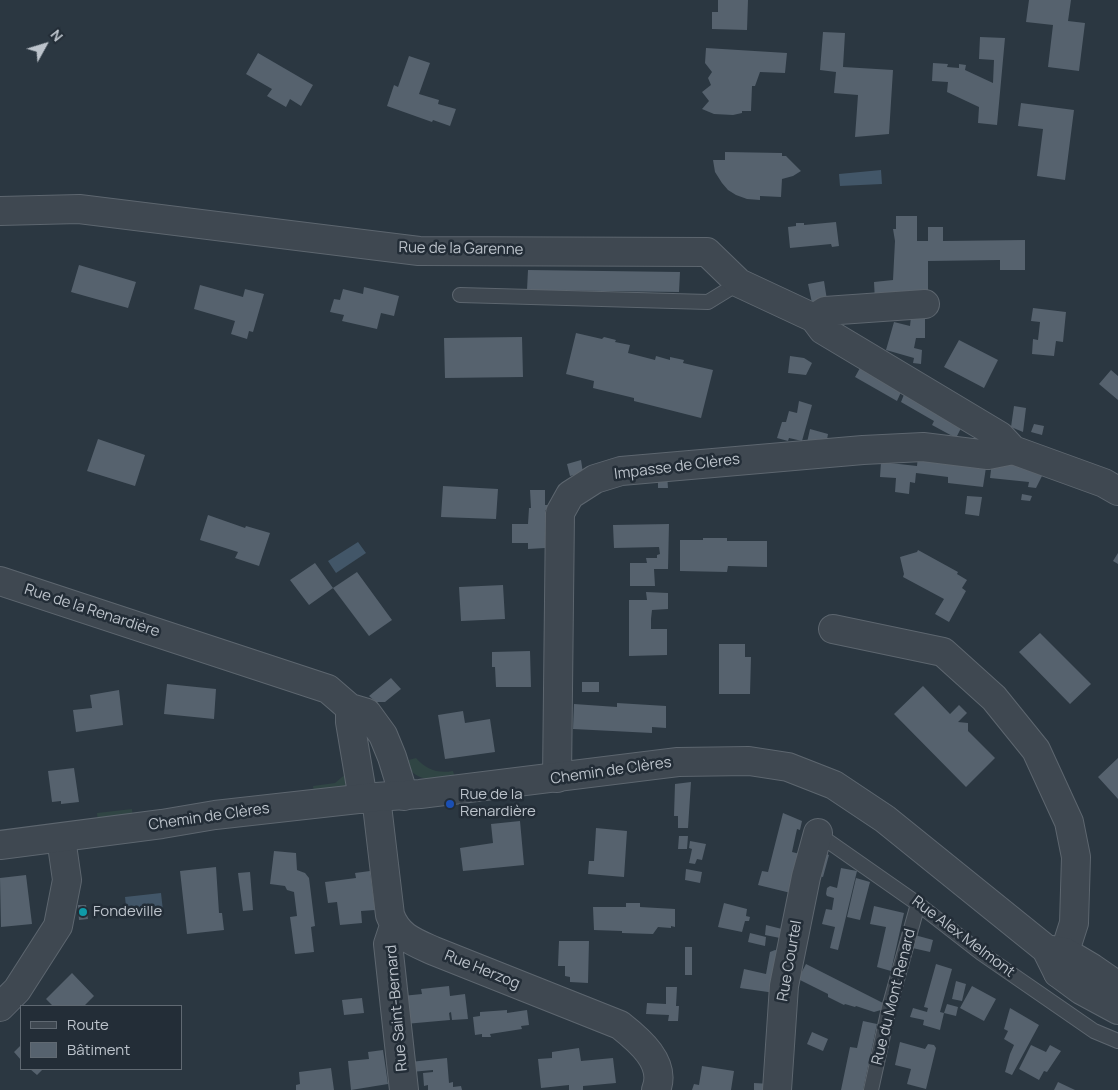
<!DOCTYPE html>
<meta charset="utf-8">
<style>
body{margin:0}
#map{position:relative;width:1118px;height:1090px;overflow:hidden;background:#2b3741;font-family:Manrope,sans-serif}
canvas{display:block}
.legend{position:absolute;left:20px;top:1005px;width:162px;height:65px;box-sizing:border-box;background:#232d37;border:1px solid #606972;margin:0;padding:6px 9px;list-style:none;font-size:15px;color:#bcc3cb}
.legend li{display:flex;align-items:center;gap:10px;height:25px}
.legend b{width:25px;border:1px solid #606972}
.north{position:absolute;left:20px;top:20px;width:50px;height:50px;-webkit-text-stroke:4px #232d37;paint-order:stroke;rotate:51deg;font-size:14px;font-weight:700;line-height:20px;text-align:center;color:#bcc3cb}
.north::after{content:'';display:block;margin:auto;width:18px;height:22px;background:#bcc3cb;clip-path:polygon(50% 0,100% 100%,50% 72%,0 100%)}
</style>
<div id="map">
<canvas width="1118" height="1090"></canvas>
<ul class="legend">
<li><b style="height:6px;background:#3f4851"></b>Route</li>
<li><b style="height:14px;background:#56626e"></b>Bâtiment</li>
</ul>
<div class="north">N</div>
</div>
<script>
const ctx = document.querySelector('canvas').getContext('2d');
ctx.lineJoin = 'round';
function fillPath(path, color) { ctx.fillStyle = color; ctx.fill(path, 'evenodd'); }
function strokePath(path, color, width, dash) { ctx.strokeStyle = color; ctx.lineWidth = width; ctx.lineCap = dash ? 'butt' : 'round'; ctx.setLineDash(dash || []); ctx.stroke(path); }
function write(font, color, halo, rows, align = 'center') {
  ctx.font = font + ' Manrope,sans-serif'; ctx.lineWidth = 5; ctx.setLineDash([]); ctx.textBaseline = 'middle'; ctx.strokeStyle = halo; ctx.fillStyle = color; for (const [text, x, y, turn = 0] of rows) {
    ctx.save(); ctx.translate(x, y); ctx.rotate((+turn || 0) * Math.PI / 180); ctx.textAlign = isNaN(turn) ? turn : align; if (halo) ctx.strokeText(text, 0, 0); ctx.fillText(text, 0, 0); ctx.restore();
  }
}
fillPath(new Path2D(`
 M416,758c10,11 21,16 37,13l2,7c-21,1 -40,6 -50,-17z
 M348,772l1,9 -5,6 -30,7 -1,-8 22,-3z
 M132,809l1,9 -35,4 -1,-9z`), '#304544');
fillPath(new Path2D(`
 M881,170l1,14 -42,2 -1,-12z
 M358,542l8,11 -30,20 -8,-12z
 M161,893l2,18 -36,4 -2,-18z`), '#425668');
fillPath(new Path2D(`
 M718,0h30l-1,30 -35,-1v-17h6z
 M1029,0h42l-3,21 17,2 -6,48 -31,-4 5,-42 -27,-3z
 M823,32l22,1 -2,34 50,3 -4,64 -34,3 3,-42 -24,-2 2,-21 -16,-2z
 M980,37l25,1 -8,87 -19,-2 1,-16 -32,-15 1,-10 -16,-1 1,-18 15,1 -1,3 12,1v-4l7,1 -1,5 28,13 1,-23 -15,-1z
 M706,48l81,5 -2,20 -25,-1 -5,14h-3l-1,25h-9v2l-9,2 -19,-1 -12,-5 7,-8 -7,-9 9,-7 -3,-7 4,-6 -7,-9z
 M258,53l55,32 -12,21 -11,-7 -4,8 -19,-11 5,-7 -26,-15z
 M409,56l21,7 -11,31 20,6 -1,4 18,5 -6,17 -17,-6 -1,2 -45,-16 7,-21 4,2z
 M1021,103l53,7 -9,70 -28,-4 6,-47 -25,-3z
 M725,152l57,1v3h4l15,15 -8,5 -11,3 -1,18 -21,-1v4l-13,-1 -11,-4 -8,-5 -6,-7 -7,-11 -2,-12h12z
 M896,216h21v25h11v-14h15v14l82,-1v30h-25v-10l-72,1v30l-53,10 -1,-19 19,-2 2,-39 -2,-12h3z
 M836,222l3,24 -7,1 -1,-3 -41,4 -2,-21 8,-1v-3h8v2z
 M79,265l57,17 -8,26 -57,-16z
 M528,270l152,2 -1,20 -152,-2z
 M824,281l3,19 -15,3 -4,-19z
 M200,285l43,12 2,-8 19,5 -11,38 -4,-1 -2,8 -16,-5 4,-13 -41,-12z
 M364,287l35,9 -5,20 -13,-3 -4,16 -35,-8 2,-6 -14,-3 4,-13 6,1 3,-11 20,5z
 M1033,308l33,4 -3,30 -7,-1 -2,15 -22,-2 1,-15 5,1 2,-18 -9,-1z
 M925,316v22h-9l-2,10 8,2 -1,14 -8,-1 1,-5 -28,-8 8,-28 16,4 1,-9z
 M576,333l26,6 2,-2 12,3 -1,2 15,3 -2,8 27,7 1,-4 14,4v-3l14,3 -1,3 30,7 -12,48 -67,-17v-3l-41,-10 1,-7 -28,-7z
 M522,337l1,40 -78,1 -1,-40z
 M959,340l39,20 -14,28 -40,-21z
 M790,356l14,2 8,5 -6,12 -18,-2z
 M861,366l41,24 -5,11 -42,-24z
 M1111,370l7,6v24l-19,-16z
 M905,392l58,32 -7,14 -24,-13 2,-4 -33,-19z
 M799,401l13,4 -10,36 -13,-3 -1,3 -11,-3 5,-16h4l3,-11 8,2z
 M1014,406l12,2 -3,24 -12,-5z
 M1034,424l10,2 -2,9 -11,-3z
 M810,429l18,5 -2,11 -20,2z
 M98,439l47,16 -10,31 -48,-15z
 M918,455l69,6 -4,26 -35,-4v-6l-32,-4 -1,10 -5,-1 -1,12 -14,-2 1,-14 -16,-1 1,-15 36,4z
 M581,460l2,13 -13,3 -3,-12z
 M992,462l33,5 19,5 -8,16 -8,-1 1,-5 -39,-4z
 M667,474l1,14h-10v-13z
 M443,486l55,3 -2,30 -55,-2z
 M530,490h15v15h4l-1,5h-3v38l-17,1v-6h-16v-19h16l1,-16h2z
 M1022,494l10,2 -2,5 -9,-1z
 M967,496l15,1 -3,19 -14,-2z
 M208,515l37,13 1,-2 24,7 -11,33 -24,-8 3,-6 -38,-12z
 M669,524l-1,45h-14l1,17h-25v-23h17l-1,-5h11v-3l3,-1 -1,-7 -45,1 -1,-23z
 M703,538h24v3h40v26l-39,-1 -1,6 -47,-1v-31h23z
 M918,550l40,22 -1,2 10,6 -5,8 4,3 -17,31 -14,-8 9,-15 -41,-22 1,-3 -4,-17 17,-5z
 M1118,553v11l-5,-3z
 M315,563l18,25 24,-16 35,48 -23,16 -36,-48 -24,17 -19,-25z
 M503,585l2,34 -44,2 -2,-34z
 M646,592l22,1v16l-16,1 -1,9v10h16v26l-38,1v-56h18z
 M1040,633l51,51 -21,20 -51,-52z
 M719,644h26v13h6l-1,37h-31z
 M530,651l1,36h-35l-1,-20h-3v-15z
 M391,678l10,11 -16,13h-9l-7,-6z
 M582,682h17v10h-17z
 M167,684l49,5 -2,30 -50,-5z
 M923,686l27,28 9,-9 8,8 -9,9 10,1v8l27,27 -29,29 -72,-73z
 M119,690l4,35 -47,7 -3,-22 19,-2 -2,-13z
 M617,703l49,3v22l-14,-1v6l-79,-4 1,-25 43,3z
 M463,711l2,12 25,-4 5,33 -50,7 -7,-44z
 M1118,758v41l-20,-22z
 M74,768l5,34 -18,2v-3l-9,1 -4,-31z
 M691,782l-3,46h-10v-12h-4l1,-32z
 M783,813l19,8 -2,9 -3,-1 -5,23 12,3 -9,39 -37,-9 4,-14 6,1z
 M520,821l4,44 -61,6 -3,-23 33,-5 -2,-19z
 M596,828l31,3 -3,46 -36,-3 1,-13h5z
 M679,836h9l-1,13h-9z
 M690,841l16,3 -4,16 -5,-1 -2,5 -6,-1 3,-14 -3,-1z
 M274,851l22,2 1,17 8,3 4,5 6,48 -4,1 3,25 -19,2 -5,-37 7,-1 -3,-24 -7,-2 -2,-4 -15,-2z
 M818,851l11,4 -6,22 -4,-1z
 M216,867l3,46h3l2,17 -37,4 -7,-63z
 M841,868l16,3 -19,79 -8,-2 5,-21 -13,-3 4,-15 6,1 2,-12 -7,-2 -1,-2 1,-6 3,-2 7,2z
 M686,869l16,3 -2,11 -15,-3z
 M370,871l5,39 -14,1 1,12 -22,2 -3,-23 -9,1 -3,-21 31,-4 -1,-5z
 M250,872l3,38 -10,1 -5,-38z
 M26,875l6,49 -31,3 -1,-49z
 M856,878l14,4 -10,38 -13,-3z
 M626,903h14v4l35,2v18l-4,-1v2l-13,-1 -5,7 -31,-1v-2l-28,-1 -1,-23h33z
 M724,903l23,6 -1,7 4,1 -1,4h-4l-3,11 -24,-5z
 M78,905h8l2,14 -9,1z
 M874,906l30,7 -13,58 -14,-4 9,-40 -16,-3z
 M766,925l16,4 -2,9 -15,-3z
 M750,933l16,4 -1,9 -17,-4z
 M911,934l22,6 -3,12 -22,-5z
 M559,941h30l-1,42 -18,-1v-5l-5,-1v-10h-7z
 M685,947h7v28h-7z
 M775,950l8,2 -8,41 -35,-5 4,-19 22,5 4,-22z
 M806,964l77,39 -2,7 -7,2 -18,-6 -1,1 -10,-3 -1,1 -16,-8v-3l-30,-15z
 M936,964l16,5 -12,43 4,1 -4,17 -17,-5 1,-5 -14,-3 3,-9 14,4 1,-4 -4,-1z
 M72,973l22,23 -10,10h-31l-7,-7z
 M956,981l10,3 -4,17 -10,-2z
 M449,986l1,10 15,-2 3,25 -16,1 -1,-8 -2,1 1,7 -45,4 -3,-28 20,-2 -1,-5z
 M972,986l24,13 -12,22 -24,-13z
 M666,987h11l-1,19h3l-1,15h-10l1,-6 -23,-1 1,-11 19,1z
 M362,998l2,15 -20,2 -2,-15z
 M947,1004l11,3 -2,9 -12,-3z
 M1010,1008l29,17 -27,50 -7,-3 5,-18 4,-9 -10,-6 4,-8 -4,-2z
 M507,1010v3l20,-3 2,15 -8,1 1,3 -32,5 1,3h-9v-3l-7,1 -2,-18 7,-1v-4z
 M863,1021l14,3 -14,66h-22l9,-43 7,1z
 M812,1032l16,7 -5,12 -16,-7z
 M900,1042l25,7 3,-5 6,1 2,3 -10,41 -19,-5 4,-15 -16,-4z
 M21,1045v15l-7,-8z
 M1031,1045l15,7 4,-7 11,6 -14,21 -3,-1 -5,9 -20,-11z
 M579,1048l2,13 32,-3 3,25 -33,3v4h-14v-5l-28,3 -3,-29 14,-1v-6z
 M383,1050l5,34 -37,6 -3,-29 21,-2 -1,-7z
 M447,1058l2,25 4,-1v5l8,-1 1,4h-34v-5l-4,1 -1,-13 10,-1v-2l-22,2 -1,-10z
 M702,1066l32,5 -3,19h-39l2,-6 5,1z
 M331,1068l3,22h-38v-5l4,-1 -1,-12z
 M30,1069h13l-6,6z
 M1058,1082l17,8h-21z
 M754,1083l17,1 -1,6h-16z`), '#56626e');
const service = new Path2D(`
 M460,295l248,7 31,-19
 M815,832l103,72 63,49 113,78 24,10
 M871,1090l18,-82 29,-104`);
const minor = new Path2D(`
 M0,211l79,-2 340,42 288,1 32,31 75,35
 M925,304l-100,7 -11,7 9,12 177,106 13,14 91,33 14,8
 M0,581l328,108 22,19 17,5 16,22 9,22 12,39
 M833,629l110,23 51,46 42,52 33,72 7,35 -2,66 -16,50
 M350,708v14l13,77
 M557,778l3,-265 10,-18 25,-16 26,-8 242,-21 60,-3 65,8 25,-5
 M376,797l14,118c8,22 24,27 44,36l186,74c19,15 47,38 36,65
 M394,926l-6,18 16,146
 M0,1007l17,-17 41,-64 9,-46 -6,-42
 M777,1090l7,-104 22,-109 12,-44`);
const tertiary = new Path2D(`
 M0,845l162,-21 53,-9 161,-18 44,-3 258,-32 71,-1 39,6 46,18 51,34 161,130 12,24 23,17 37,20
 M1046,949l19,3 27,16 26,18`);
strokePath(service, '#5d666f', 16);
strokePath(minor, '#5d666f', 30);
strokePath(tertiary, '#5d666f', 30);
strokePath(service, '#3f4851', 14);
strokePath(minor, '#3f4851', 28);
strokePath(tertiary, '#3f4851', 28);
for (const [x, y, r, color] of [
 [450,804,5,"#1a4fb4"],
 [83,912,5,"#0f9aa8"]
]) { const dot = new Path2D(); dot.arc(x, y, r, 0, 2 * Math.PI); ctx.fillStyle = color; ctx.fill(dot); strokePath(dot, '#232d37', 2); }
write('15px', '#bcc3cb', '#232d37', [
 ["Rue de la Garenne",461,249,1],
 ["Impasse de Clères",677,467,-7],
 ["Rue de la Renardière",92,611,18],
 ["Chemin de Clères",611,771,-8],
 ["Chemin de Clères",209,817,-8],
 ["Rue Alex Melmont",963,937,37],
 ["Rue Courtel",790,961,-80],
 ["Rue Herzog",482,970,22],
 ["Rue du Mont Renard",894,997,-76],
 ["Rue Saint-Bernard",397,1008,-95]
]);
write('15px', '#bcc3cb', '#232d37', [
 ["Rue de la",460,795],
 ["Renardière",460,812],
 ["Fondeville",93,912]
], 'left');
</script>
